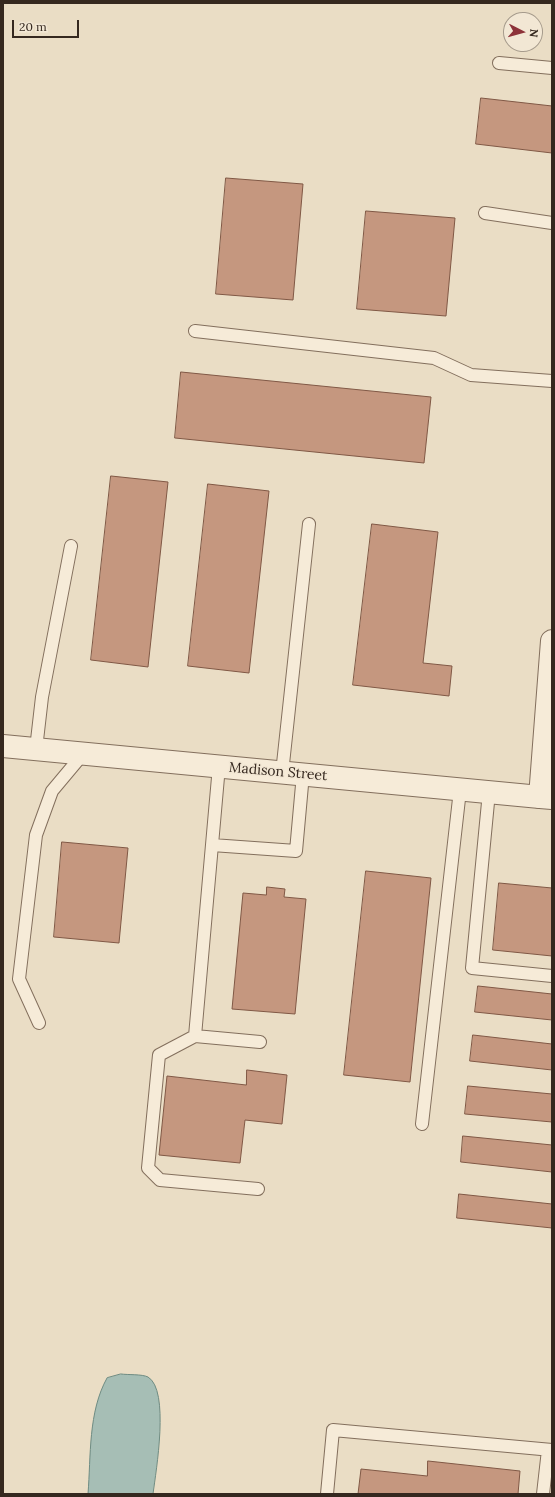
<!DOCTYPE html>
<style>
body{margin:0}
#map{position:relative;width:555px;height:1497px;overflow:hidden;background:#eaddc5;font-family:Lora,serif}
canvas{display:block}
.frame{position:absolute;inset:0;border:4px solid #35281f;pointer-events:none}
.north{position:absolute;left:503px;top:12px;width:40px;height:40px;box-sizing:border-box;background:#f2e7d4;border:1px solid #a69b8c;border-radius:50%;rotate:96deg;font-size:11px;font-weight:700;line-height:16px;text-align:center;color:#35281f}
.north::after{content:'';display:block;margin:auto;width:14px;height:18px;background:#8d3239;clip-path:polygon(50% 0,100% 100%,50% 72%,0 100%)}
.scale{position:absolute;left:12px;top:20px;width:67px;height:18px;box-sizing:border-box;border:2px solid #35281f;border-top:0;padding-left:5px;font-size:12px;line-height:14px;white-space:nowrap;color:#35281f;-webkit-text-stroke:3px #f2e7d4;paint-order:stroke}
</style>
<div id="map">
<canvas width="555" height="1497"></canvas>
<div class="frame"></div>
<div class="north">N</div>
<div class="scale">20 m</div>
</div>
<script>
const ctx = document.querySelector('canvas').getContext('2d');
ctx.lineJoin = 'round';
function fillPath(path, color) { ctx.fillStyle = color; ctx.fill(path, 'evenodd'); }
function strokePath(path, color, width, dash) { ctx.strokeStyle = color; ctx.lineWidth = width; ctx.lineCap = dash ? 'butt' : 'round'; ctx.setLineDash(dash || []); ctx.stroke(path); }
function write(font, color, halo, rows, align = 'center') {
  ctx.font = font + ' Lora,serif'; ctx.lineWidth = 3; ctx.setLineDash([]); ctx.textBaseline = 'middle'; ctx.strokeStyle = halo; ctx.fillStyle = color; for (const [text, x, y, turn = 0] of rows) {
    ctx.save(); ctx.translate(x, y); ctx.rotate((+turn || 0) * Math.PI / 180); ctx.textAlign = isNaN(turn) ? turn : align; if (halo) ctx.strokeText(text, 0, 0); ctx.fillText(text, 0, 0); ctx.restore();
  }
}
const water = new Path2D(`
 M121,1374c7,1 21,0 27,3 22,13 8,94 5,117h-65c3,-38 0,-82 19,-116z`);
fillPath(water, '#a6beb5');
strokePath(water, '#6e8b82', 1);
const building = new Path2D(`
 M481,98l71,8v47l-76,-9z
 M226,178l77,6 -10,116 -77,-6z
 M366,211l89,7 -9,98 -89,-7z
 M181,372l250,25 -7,66 -249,-25z
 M111,476l57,6 -20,185 -57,-7z
 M208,484l61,7 -20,182 -61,-7z
 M372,524l66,8 -15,131 29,3 -3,30 -96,-11z
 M62,842l66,6 -9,95 -65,-6z
 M366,871l65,7 -21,204 -66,-7z
 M499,883l53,5v68l-59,-6z
 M267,887l18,2 -1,8 22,2 -11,115 -63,-5 11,-116 23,2z
 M478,986l74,8v26l-77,-8z
 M473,1035l79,9v26l-82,-9z
 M247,1070l40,5 -5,49 -37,-4 -5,43 -81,-8 8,-79 79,9z
 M468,1086l84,8v28l-87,-8z
 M463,1136l89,9v27l-91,-10z
 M459,1194l93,10v24l-95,-10z
 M428,1461l92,10 -2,23h-160l3,-25 66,7z`);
fillPath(building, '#c5977f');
strokePath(building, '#805845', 1);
const service = new Path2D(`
 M499,63l53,5
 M485,213l67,10
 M195,331l239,27 37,17 81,6
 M36,749l6,-52 29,-151
 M219,766l-24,270 -36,19 -11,113 12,12 98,9
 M282,773l27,-249
 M489,792l-17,176 80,8
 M212,845l84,6 7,-77
 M39,1023l-20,-44 17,-144 16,-44 31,-37
 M195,1036l65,6
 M422,1124l38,-334
 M327,1494l6,-64 219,20
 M543,1494l5,-44`);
const minor = new Path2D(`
 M3,746l537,51 12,-156`);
const tertiary = new Path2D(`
 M540,797l12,1`);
strokePath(service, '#836f5d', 14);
strokePath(minor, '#836f5d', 24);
strokePath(tertiary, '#836f5d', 24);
strokePath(service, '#f6ebd8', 12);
strokePath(minor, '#f6ebd8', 22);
strokePath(tertiary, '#f6ebd8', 22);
write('14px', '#35281f', '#f2e7d4', [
 ["Madison Street",278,772,5]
]);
</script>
